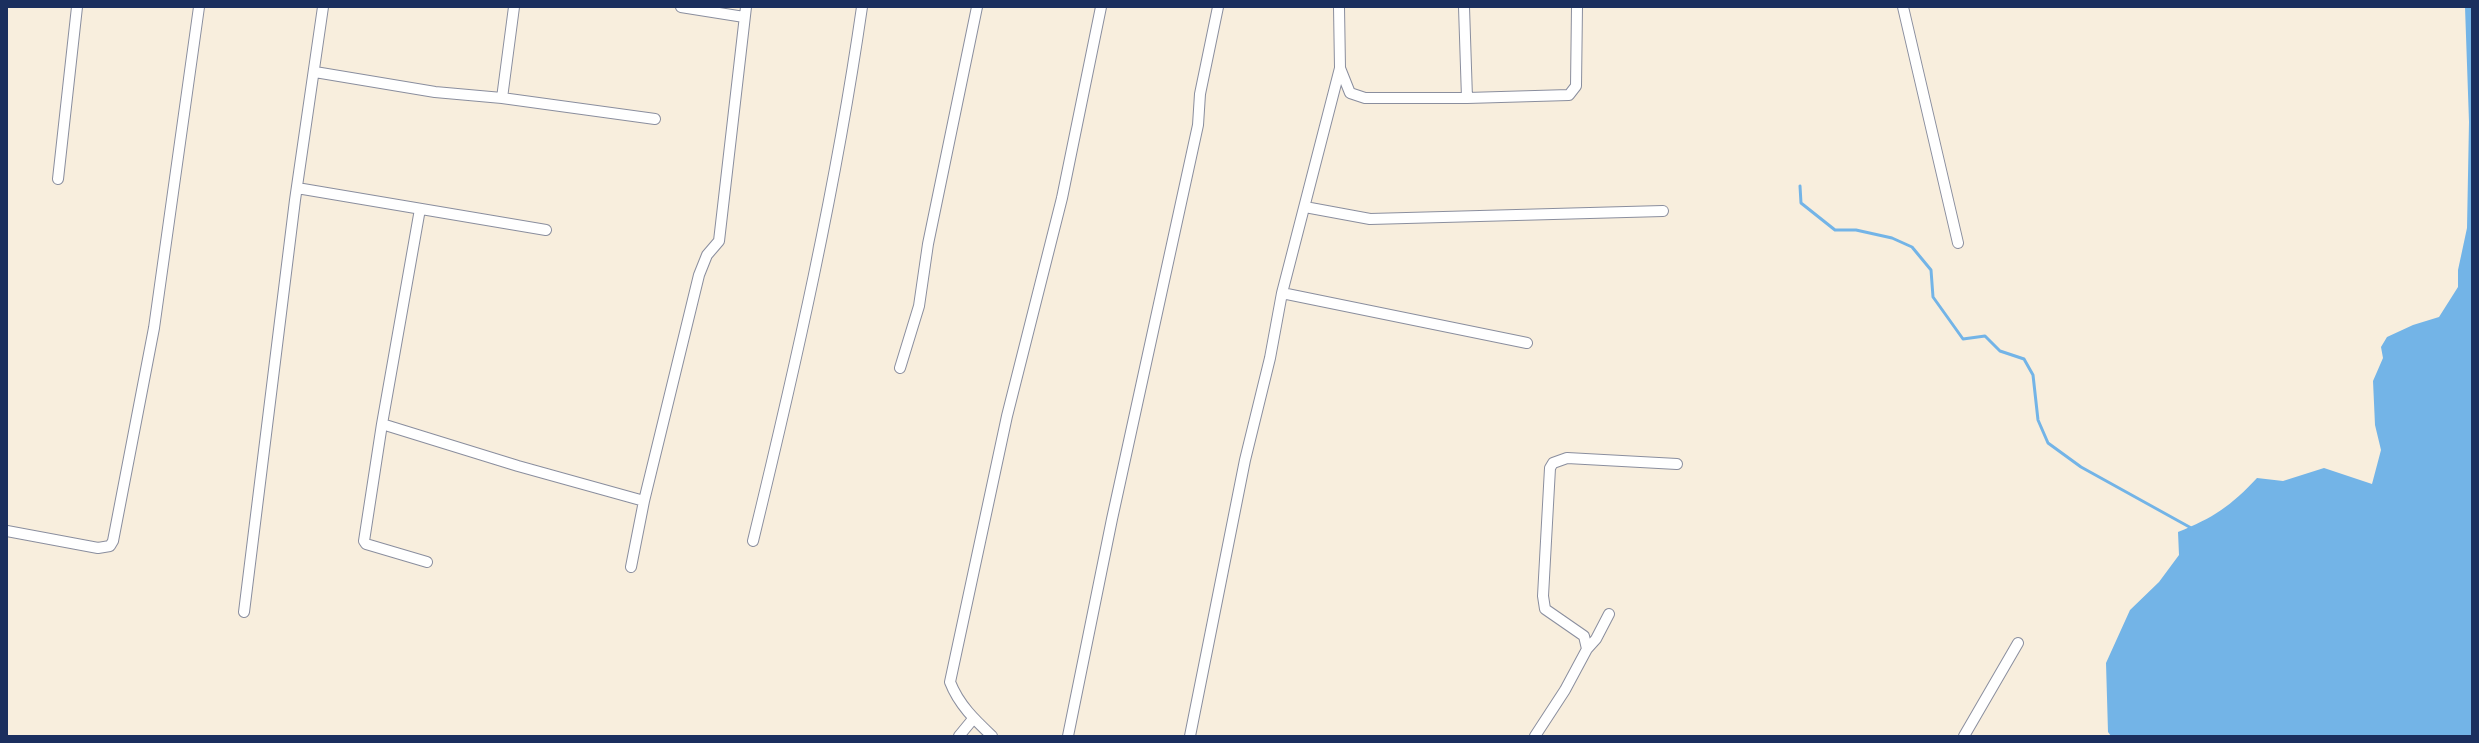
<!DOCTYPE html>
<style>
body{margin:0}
#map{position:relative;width:2479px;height:743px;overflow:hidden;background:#f8eedd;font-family:"IM FELL English",serif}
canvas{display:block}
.frame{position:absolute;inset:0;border:8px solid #1b2f5e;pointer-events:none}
</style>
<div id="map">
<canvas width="2479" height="743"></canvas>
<div class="frame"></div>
</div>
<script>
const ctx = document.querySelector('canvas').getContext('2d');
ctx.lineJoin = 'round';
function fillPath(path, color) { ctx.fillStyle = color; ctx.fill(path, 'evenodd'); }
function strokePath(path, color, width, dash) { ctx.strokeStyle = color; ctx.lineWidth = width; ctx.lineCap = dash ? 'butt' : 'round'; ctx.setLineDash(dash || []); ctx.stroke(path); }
fillPath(new Path2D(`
 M2465,7h7v729h-361l-3,-4 -2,-69 24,-53 29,-28 20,-27 -1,-23c35,-14 53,-26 79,-54l26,3 41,-13 48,16 9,-34 -6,-25 -2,-44 10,-23 -2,-11 6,-10 26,-12 26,-8 19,-30v-17l9,-42 2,-106z`), '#73b4e7');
strokePath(new Path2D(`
 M1800,186l1,17 34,27h21l36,8 20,9 19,23 2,27 30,42 22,-3 15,15 24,8 9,16 5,45 10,23 33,24 112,62`), '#73b4e7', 3);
const minor = new Path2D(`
 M681,7l63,10
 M1339,7l1,61 10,25 15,5h102l-3,-91
 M1903,7l55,236
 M315,72l120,20 67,6 153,21
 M502,98l12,-91
 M1467,98l102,-3 7,-9 1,-79
 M58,179l19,-172
 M297,188l249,42
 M1305,207l65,12 293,-8
 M420,209l-38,215 136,42 126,35
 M1282,293l245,50
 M900,368l19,-62 9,-62 49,-237
 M382,424l-18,117 2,3 61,18
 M7,531l91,17 12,-2 3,-5 41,-213 45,-321
 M753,541c43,-177 83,-354 109,-534
 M631,567l13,-66 55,-226 8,-20 12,-14 27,-234
 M244,612l51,-412 28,-193
 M1587,649l-3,-13 -39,-27 -2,-13 7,-128 3,-5 14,-5 110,6
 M959,736l14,-17
 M992,736c-17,-16 -33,-31 -42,-54l57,-266 55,-218 39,-191
 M1068,736l44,-217 86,-394 2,-31 18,-87
 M1190,736l55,-276 25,-102 12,-65 58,-225
 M1535,736l30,-46 22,-41 9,-10 13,-25
 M1964,736l54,-93`);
strokePath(minor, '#8a8e9e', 12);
strokePath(minor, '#fff', 10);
</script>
